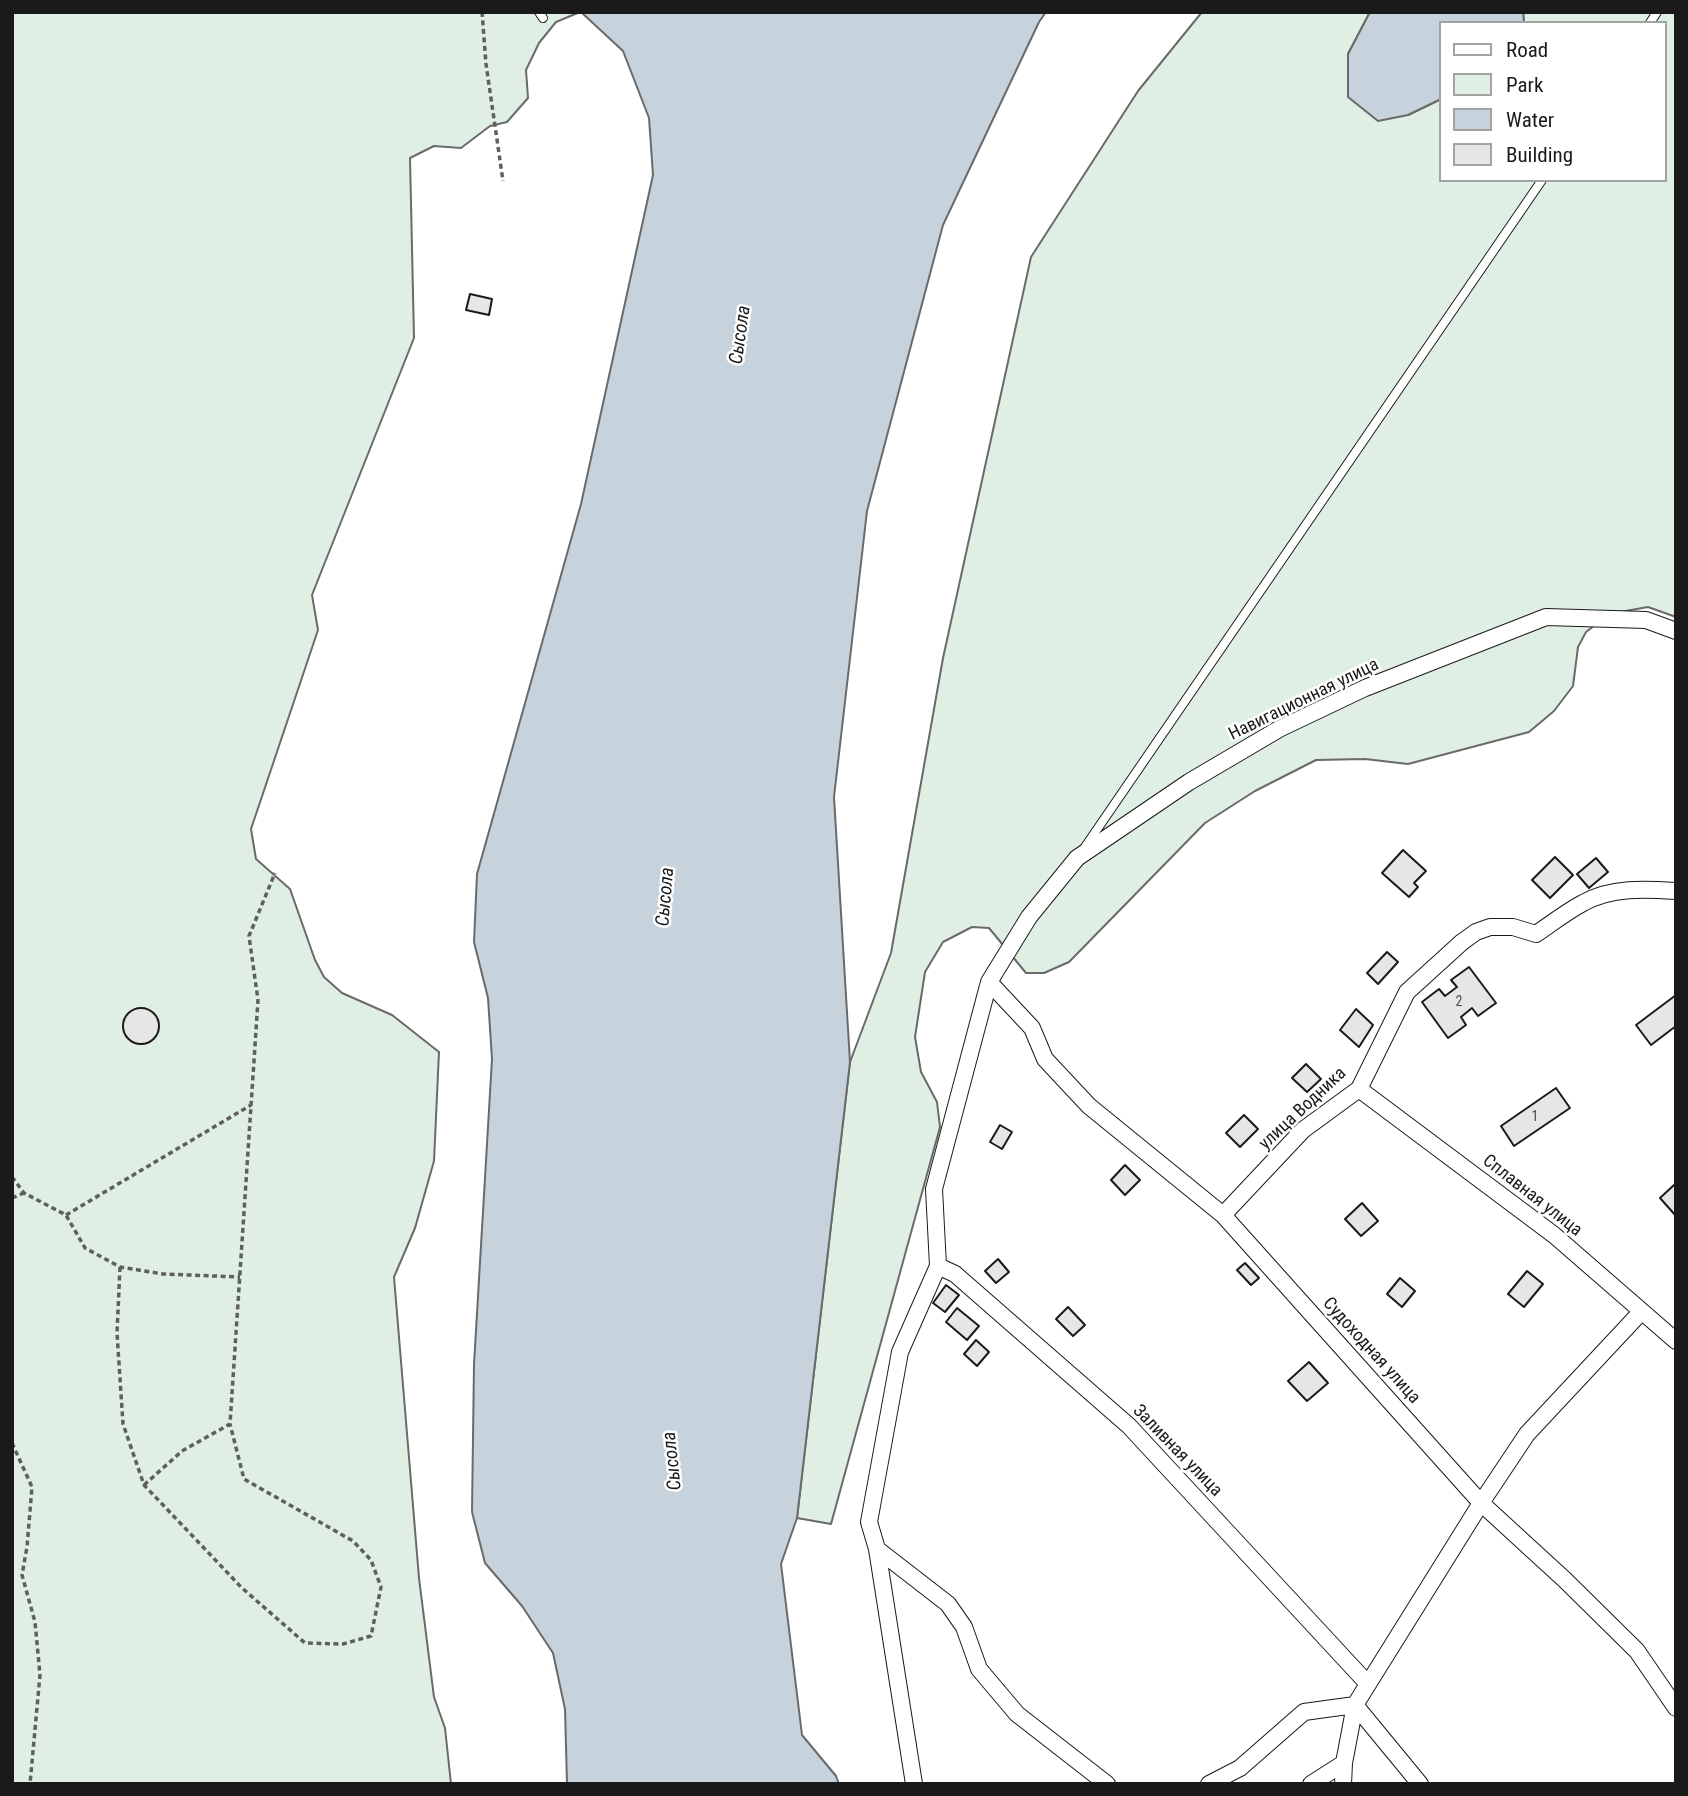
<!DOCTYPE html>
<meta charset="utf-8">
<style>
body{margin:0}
#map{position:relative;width:1688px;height:1796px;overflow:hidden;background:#fff;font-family:"Roboto Condensed",sans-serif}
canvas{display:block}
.frame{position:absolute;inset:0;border:14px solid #1a1a1a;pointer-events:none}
.legend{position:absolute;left:1439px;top:21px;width:228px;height:161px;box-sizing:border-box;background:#fff;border:2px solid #a3a3a3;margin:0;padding:9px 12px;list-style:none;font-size:21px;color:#1a1a1a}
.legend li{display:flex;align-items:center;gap:14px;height:35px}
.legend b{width:35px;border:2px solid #a3a3a3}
</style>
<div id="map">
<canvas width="1688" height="1796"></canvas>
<div class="frame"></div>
<ul class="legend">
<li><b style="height:9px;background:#fff"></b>Road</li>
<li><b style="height:19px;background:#e0efe3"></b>Park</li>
<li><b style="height:19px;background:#c6d2dc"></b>Water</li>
<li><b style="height:19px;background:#e6e6e6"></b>Building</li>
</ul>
</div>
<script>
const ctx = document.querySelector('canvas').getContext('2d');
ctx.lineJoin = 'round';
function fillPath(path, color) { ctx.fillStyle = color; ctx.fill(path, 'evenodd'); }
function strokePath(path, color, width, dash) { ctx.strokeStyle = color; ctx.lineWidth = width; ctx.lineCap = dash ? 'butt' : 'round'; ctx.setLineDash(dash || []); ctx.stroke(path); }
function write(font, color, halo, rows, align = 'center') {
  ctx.font = font + ' "Roboto Condensed",sans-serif'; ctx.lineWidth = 5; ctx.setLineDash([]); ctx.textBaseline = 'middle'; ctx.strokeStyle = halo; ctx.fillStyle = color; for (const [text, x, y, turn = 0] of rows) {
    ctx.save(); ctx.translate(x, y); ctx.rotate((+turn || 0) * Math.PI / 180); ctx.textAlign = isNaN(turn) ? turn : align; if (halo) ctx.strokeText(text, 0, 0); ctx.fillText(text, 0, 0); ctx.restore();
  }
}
const green = new Path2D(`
 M12,12h568l-24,10 -17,21 -13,27 2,28 -21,24 -17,4 -29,22 -27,-2 -24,12 4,180 -102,257 6,35 -67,199 5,30 34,30 25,71 9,17 18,16 50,22 47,37 -5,109 -19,67 -21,49 25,301 15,119 11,31 6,56h-439z
 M1202,12h168l-22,42 60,61 33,-16v81h224v-157h-141l-1,-11h153v605l-28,-10 -39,7 -23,18 -8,15 -5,39 -19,25 -25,21 -121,32 -43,-5 -49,1 -61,31 -50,32 -136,139 -25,11h-18l-37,-45 -17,-1 -29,15 -18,30 -10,65 6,35 16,30 3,25 -109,397 -34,-6 53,-456 41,-109 52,-295 88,-401 107,-166z`);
fillPath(green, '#e0efe3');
strokePath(green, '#6a6a6a', 2);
const water = new Path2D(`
 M581,12h465l-7,10 -96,203 -76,286 -33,286 16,265 -53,456 -16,46 21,171 34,41 3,8h-272l-2,-75 -12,-56 -31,-47 -37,-43 -13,-51 2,-148 18,-305 -4,-61 -14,-56 3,-68 104,-370 72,-329 -4,-57 -26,-67z
 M1370,12h153l1,11h-83v76l-33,16 -30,6 -30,-24v-43z`);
fillPath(water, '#c6d2dc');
strokePath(water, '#6a6a6a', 2);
const building = new Path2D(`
 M470,294l22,5 -3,16 -23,-5z
 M1403,850l23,21 -12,12 4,4 -9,10 -27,-24z
 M1555,857l18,18 -23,23 -18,-18z
 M1596,858l12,14 -19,16 -12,-14z
 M1387,952l11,10 -20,22 -11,-11z
 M1469,967l27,36 -18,13 -6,-8 -11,9 5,8 -18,13 -26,-36 17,-13 6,7 12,-9 -6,-7z
 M1676,995v31l-25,19 -15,-20z
 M123 1026a18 18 0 1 1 36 0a18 18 0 1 1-36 0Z
 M1356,1009l17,16 -14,22 -19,-17z
 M1306,1064l15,15 -14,13 -15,-14z
 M1556,1088l14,20 -56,38 -13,-20z
 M1244,1115l14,14 -18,18 -14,-14z
 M1000,1125l12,7 -10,17 -12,-7z
 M1125,1165l15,15 -15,15 -14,-15z
 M1674,1185l2,1v30l-16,-18z
 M1362,1203l16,18 -17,15 -16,-17z
 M998,1259l11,13 -13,11 -11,-12z
 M1245,1263l14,15 -8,7 -14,-15z
 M1527,1271l16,13 -19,23 -16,-13z
 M1400,1278l15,13 -13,16 -15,-13z
 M946,1285l13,10 -14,17 -12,-9z
 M1068,1307l17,18 -12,11 -17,-17z
 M957,1308l22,18 -12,14 -21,-18z
 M976,1340l13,12 -12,14 -13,-12z
 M1309,1362l19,21 -21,18 -19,-20z`);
fillPath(building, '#e6e6e6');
strokePath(building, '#1a1a1a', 2);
const service = new Path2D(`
 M539,12l4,6
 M1650,23l7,-11
 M1085,847l457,-667`);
const minor = new Path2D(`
 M989,982l43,46 13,31 44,47 134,109 258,288 84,77 72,71 39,57
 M1359,1089l195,146 122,106
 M1223,1215l80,-85 56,-41 48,-97 55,-50 14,-10 14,-5h23l23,7c15,-10 30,-22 47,-31 28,-16 62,-14 93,-12
 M938,1266l17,8 174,152 239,258
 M877,1549l71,55 16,23 15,42 38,45 90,70
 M914,1784l-37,-235 -8,-27 31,-170 38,-86 -4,-77 55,-207 40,-65 48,-59 112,-76 90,-53 86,-41 181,-71 100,3 30,11
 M1209,1784l31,-16 64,-56 51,-7 65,79
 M1311,1784l33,-21
 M1343,1784l1,-21 11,-58 126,-202 46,-69 114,-122`);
strokePath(service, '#1a1a1a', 10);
strokePath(minor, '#1a1a1a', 18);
strokePath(new Path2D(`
 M482,12l4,52 17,117
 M12,1177l12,16 42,22 19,33 35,19 43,7 77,3
 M12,1198l12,-5
 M66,1215l185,-110
 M120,1267l-3,66 6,91 21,61 98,103 63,55 38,1 28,-8 10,-49 -10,-27 -18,-19 -109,-62 -14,-55
 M12,1443l20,44 -5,60 -5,28 13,47 5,53 -10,109
 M144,1485l38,-34 48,-27 28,-424 -9,-64 26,-63`), '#5f5f5f', 3.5, [5, 3.5]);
strokePath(service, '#fff', 8);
strokePath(minor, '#fff', 16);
write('14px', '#4d4d4d', null, [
 ["2",1459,1002],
 ["1",1535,1117]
]);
write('18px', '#1a1a1a', '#fff', [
 ["Навигационная улица",1304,700,-26],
 ["улица Водника",1303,1109,-43],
 ["Сплавная улица",1532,1196,38],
 ["Судоходная улица",1371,1351,48],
 ["Заливная улица",1177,1451,46]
]);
write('italic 19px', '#1a1a1a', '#fff', [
 ["Сысола",741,335,-82],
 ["Сысола",666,897,-85],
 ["Сысола",673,1461,-96]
]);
</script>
